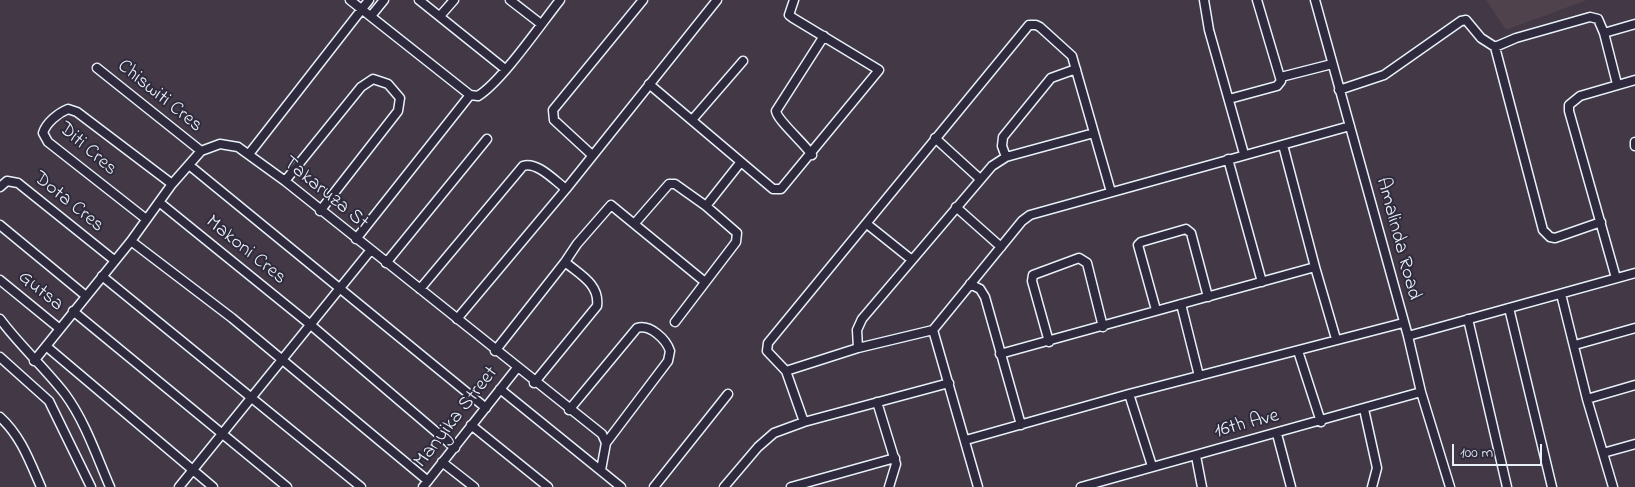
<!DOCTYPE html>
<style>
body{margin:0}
#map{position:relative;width:1635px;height:487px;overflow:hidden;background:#423846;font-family:"Indie Flower",sans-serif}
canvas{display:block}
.scale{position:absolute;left:1452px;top:444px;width:90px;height:22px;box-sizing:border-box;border:2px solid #e8f1f8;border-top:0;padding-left:6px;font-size:15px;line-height:18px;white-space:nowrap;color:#e8f1f8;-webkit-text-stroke:4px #2f2a3d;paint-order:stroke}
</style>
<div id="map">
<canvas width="1635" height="487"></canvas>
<div class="scale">100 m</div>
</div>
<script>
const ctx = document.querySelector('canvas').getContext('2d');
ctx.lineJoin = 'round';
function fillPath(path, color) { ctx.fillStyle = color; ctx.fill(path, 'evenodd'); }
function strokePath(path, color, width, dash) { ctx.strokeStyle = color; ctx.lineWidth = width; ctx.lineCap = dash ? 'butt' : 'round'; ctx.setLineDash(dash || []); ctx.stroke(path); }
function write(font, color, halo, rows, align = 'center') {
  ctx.font = font + ' "Indie Flower",sans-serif'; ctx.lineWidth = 4; ctx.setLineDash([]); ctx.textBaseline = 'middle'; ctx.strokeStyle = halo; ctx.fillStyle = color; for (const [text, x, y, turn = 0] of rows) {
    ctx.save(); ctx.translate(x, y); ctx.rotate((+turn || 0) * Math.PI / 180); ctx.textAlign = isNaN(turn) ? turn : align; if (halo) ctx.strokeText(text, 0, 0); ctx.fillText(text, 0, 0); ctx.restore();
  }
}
fillPath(new Path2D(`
 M1486,0h101l-81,30z`), '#4f424c');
const minor = new Path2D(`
 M350,0l120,95 8,1c24,-15 63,-72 82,-96
 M419,0l86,69
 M510,0l31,24
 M1204,0l5,30 35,124
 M1315,0l93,336 13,56 29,95
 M371,16l13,-16
 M440,16l14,-16
 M1604,33l31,-9
 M1495,47l48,183 7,7 5,1 46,-16
 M97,68l104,83
 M1281,77l51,-13
 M649,84l124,105h8l98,-119 -86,-52 -4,-3 5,-15
 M1339,90l45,-15 77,-54 5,-1 15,18 14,9 21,-9 74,-21 8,2 6,14 13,51
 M1229,99l48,-13 4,-5 -24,-81
 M692,120l51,-59
 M935,138l45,41
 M1635,142v4
 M1283,145l32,122
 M249,154l120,-154
 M592,155l-38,-35 -1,-10 90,-110
 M812,155c-7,-11 -35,-35 -36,-44l48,-75
 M1006,157l-4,-11 1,-9 48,-59 25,-9
 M1228,159l34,123
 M189,165l297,243
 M285,181l76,-94 12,-8 15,5 12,14 -2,13 -78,100
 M0,187l7,-6 11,2 96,77
 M1111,192l-39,-136 -32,-29 -4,-2h-7l-261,318 -1,8 19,20 72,-23 75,-18 89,-109 8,-6 320,-89
 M159,202l153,124 143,122
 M706,206l34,-43
 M956,207l45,40
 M146,219l-98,-77 -5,-9c3,-10 15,-20 25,-24l9,3 95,72
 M635,223l34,-39h6l31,22 31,27 -1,9 -61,80
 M867,224l45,36
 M0,225l86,71
 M356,239l114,-144
 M131,241l101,77 196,163
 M565,262l12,-18 34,-39 94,77
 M386,263l101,-124
 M102,276l259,211
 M1616,278l-47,-167v-6l11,-9 55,-16
 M0,280l60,49
 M970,284l10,5 5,8 36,128
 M420,289l103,-123c14,-5 32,15 43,23
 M1561,294l26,105 26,88
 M1181,304l18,72
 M1509,308l43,179
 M1156,310l-18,-65 3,-3 45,-13 5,4 17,64
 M73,311l214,176
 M0,319c20,27 45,49 65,75 20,27 32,63 45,93
 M457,319l109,-130 151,-189
 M1468,319l39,168
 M933,330l45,157
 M1408,336l227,-63
 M1049,342l-17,-61 1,-6 46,-17 8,5 16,64
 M1575,345l60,-17
 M46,346l167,141
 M858,348l-1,-18 5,-11 130,-153 14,-9 88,-24
 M495,351l70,-89c14,12 35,22 32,44l-63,77
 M1298,351l23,71
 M1000,354l315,-87 21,72
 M0,357l49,44 42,86
 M34,361l97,-120 41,-57 29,-33 19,-7 18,3 47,34 317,253 4,9 -5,27
 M786,371l18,51
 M500,389l121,98
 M1129,394l23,72
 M1587,399l48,-14
 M877,402l19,62 -7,23
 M1364,409l13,59 -5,19
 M569,410l68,-82c13,-4 29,11 33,23l-2,10 -62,82
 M0,417c21,19 30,45 41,70
 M471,425l77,62
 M1277,434l14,53
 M966,440l163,-46 274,-71
 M1603,453l32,-9
 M1196,456l6,31
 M442,462l32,25
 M179,487l191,-236
 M423,487l94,-119
 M654,487l74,-93
 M724,487l34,-40 16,-14 30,-11 145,-39
 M791,487l104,-29
 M1081,487l340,-95`);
strokePath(minor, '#e8f1f8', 11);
strokePath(minor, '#2f2a3d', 8);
write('20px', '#e8f1f8', '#2f2a3d', [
 ["Chiswiti Cres",159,97,39],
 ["Diti Cres",87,150,41],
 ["Takaruza St",325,194,39],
 ["Dota Cres",68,203,39],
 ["Amalinda Road",1397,239,75],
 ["Makoni Cres",245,251,39],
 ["Gutsa",40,292,39],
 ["Manyika Street",457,418,-52],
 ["16th Ave",1247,425,-15]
]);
</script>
